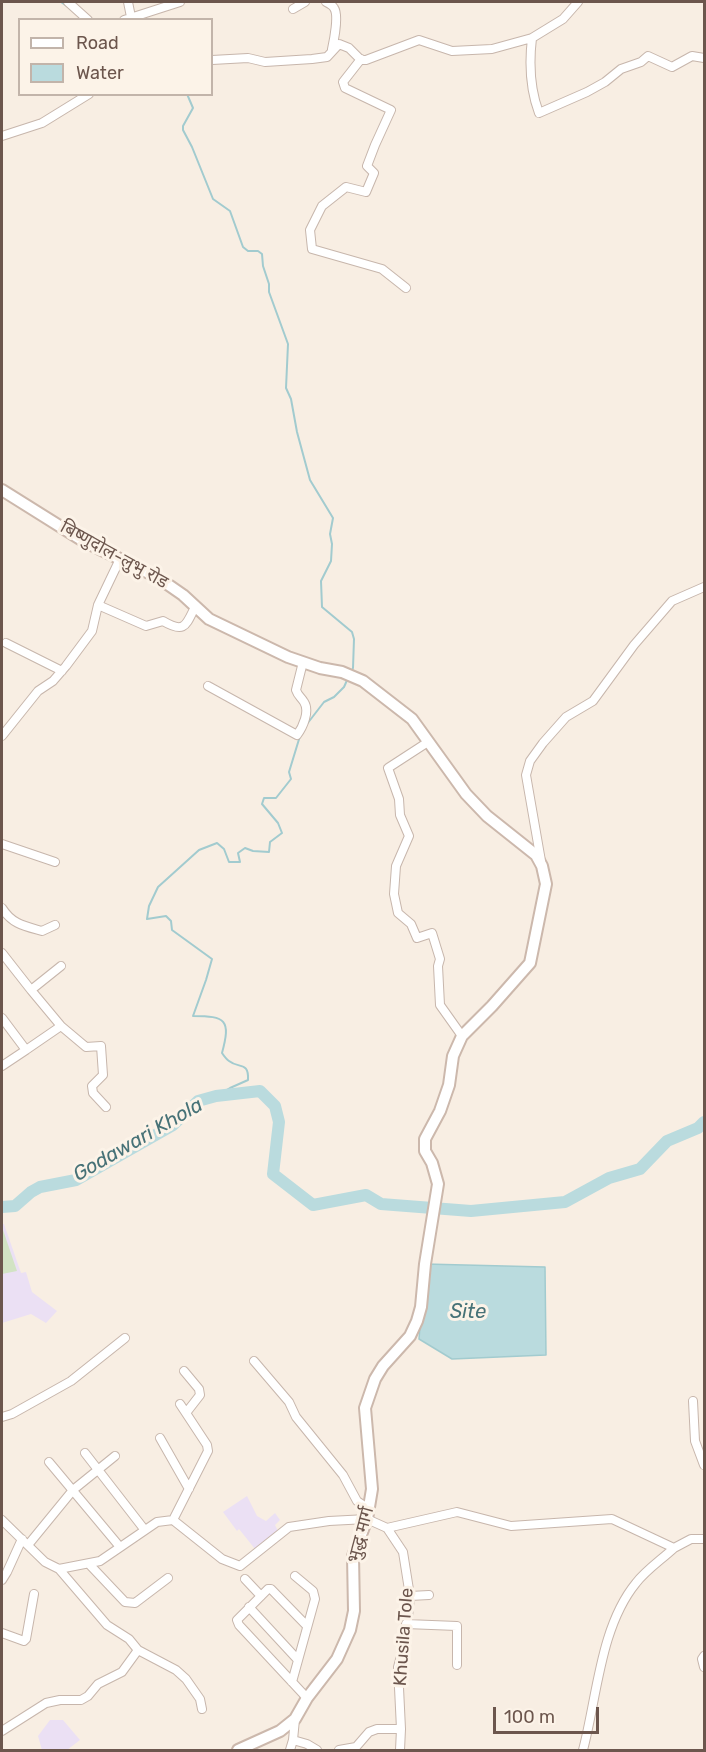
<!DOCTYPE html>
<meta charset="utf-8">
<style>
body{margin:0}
#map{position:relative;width:706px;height:1752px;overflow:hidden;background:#f8eee3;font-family:Rubik,sans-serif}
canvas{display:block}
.frame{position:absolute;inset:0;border:3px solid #6c564d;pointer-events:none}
.legend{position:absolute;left:18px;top:18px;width:195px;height:78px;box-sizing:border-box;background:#fcf3e8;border:2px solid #c2b4aa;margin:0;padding:8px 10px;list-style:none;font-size:18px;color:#6c564d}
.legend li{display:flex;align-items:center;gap:12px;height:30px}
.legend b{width:30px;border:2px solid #c2b4aa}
.scale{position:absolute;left:493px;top:1707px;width:106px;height:27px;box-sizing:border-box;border:3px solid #6c564d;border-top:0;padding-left:8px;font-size:18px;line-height:21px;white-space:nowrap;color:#6c564d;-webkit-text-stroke:4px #fcf3e8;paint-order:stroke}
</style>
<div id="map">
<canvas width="706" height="1752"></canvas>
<div class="frame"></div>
<ul class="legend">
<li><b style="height:8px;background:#fff"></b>Road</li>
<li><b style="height:16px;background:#badbde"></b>Water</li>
</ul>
<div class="scale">100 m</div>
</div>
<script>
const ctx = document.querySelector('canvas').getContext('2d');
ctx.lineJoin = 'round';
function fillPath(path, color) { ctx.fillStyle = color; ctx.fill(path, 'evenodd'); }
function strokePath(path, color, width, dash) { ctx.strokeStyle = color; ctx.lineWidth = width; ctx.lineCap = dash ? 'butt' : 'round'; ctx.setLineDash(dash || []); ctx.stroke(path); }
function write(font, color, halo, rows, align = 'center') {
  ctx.font = font + ' Rubik,"Noto Sans Devanagari",sans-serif'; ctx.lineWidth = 6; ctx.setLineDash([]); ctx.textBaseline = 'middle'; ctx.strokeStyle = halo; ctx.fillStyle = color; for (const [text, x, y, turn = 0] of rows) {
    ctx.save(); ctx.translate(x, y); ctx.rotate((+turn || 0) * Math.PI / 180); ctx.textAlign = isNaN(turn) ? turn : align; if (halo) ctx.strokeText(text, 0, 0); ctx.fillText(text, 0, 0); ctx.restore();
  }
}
fillPath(new Path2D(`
 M2,1224h2l17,49 5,-1 6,20 25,19 -11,12 -15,-9 -29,9z
 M247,1496l10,20 9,5 9,-8 5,7 -5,5 3,6 -23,18 -16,-20 -2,2 -14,-19z
 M50,1720h13l17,20 -13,10h-25l-4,-14z`), '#ebe0f4');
fillPath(new Path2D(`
 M2,1227l15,44 -15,3z`), '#d2e3c4');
const water = new Path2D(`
 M425,1264l120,3 1,88 -94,4 -33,-20z`);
fillPath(water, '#badbde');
strokePath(water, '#a2cbcf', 1.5);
strokePath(new Path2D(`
 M61,2l10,7
 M187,94l6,14 -10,18v4l9,17 21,52 17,12 13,36 5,4h10l4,3 1,12 6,18v8l19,52 -2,44 5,11 6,33 13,48 23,38 -3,16 2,10 -1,17 -10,20 1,26 30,25 2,7 -1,29 -2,5
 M307,724l17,-22 10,-5 10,-10 4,-9
 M216,1096l14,-8 18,-8c1,-19 -9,-11 -19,-19 -3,-2 -5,-5 -7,-8 9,-33 4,-37 -29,-37l13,-36 6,-21 -40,-29 -1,-9 -5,-5 -19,3 2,-13 9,-19 41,-37 18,-7 7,6 5,13h11l-2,-9 7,-5 8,3 16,1 1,-10 12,-9 -4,-10 -16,-19 2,-6h12l15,-19 -2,-7 11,-36`), '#a2cbcf', 2);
strokePath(new Path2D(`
 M2,1207l13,-1 16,-14 9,-5 36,-7 97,-55 25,-24 18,-5 44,-5 15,15 4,16 -6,52 40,31 53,-10 15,9 90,7 94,-9 44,-24 31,-9 27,-28 31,-13 6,-6`), '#badbde', 12);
const street = new Path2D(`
 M68,2l20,18
 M128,2l3,15
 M326,2c2,1 7,4 8,6 5,7 0,32 -2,41
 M293,9l12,-7
 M124,20l56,-18
 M532,38c-3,25 -2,51 7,75l48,-21 18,-10 16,-13 20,-7 7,-6 24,11 20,-11 12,2
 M361,59l-18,23 2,6 46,22 -16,35 -8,21 7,7 -8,19 -20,-5 -24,19 -12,24 2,19 70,20 24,19
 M212,60l36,-2 17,4 47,-3 15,-2 12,-13 10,4 12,12h5l53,-20 33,11 40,-2 40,-11 31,-19 15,-17
 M2,136l40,-13 47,-29
 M98,605l48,21 17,-5c22,13 23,4 32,-14
 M6,643l56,28
 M208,686l89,49c6,-8 13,-24 7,-33 -3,-5 -6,-6 -8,-12l7,-28
 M2,736l36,-45 15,-10 13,-15 26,-35 6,-26 22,-46
 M428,742l-40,26 11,31 1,16 9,21 -13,30 -2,28 4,19 13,11 6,14 15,-5 8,26 -2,7 2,39 22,31
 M2,844l53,18
 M541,861l-15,-86 4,-14 13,-18 23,-26 27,-16 41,-56 38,-44 32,-14
 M2,908c10,16 22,18 40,23l13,-6
 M2,953l29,37
 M2,1018l24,32 35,-24 -30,-36 30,-24
 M61,1026l25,21 15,-1 2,29 -11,11 1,7 13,14
 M2,1066l24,-16
 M254,1361l35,41 7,15 47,58 14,26 12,8
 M184,1371l15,18 1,6 -14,18
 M693,1401l2,40 9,24
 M180,1404l27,41 1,6 -35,69 49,39 18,7 49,-39 40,-6 38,-2 20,9 70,-16 54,14 101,-7 62,29 17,-9h13
 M2,1417l10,-3 59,-33 54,-43
 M160,1438l29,51
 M85,1453l59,76
 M49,1462l71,85
 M2,1520l43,42 14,7 41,-8 57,-39 16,-2
 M387,1528l16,24 7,44 -4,42 -8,29 3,62 -1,21
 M28,1545l45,-55 42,-34
 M89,1564l36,38 10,1 33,-25
 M59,1569l48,56 22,14 9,11 38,20 10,9 14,20 2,10
 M245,1579l16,17
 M2,1580l5,-8 15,-33
 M410,1596l19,-1
 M249,1607l49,53
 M406,1624l51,2v39
 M2,1633l22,8 2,-2 8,-45
 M704,1656l-2,3 2,8
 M292,1682l23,-83 -2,-8 -18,-15
 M307,1698l-68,-73 -2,-5 31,-31h3l36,37
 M2,1731l44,-28 14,-3h21l7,-4 10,-12 24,-12 16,-22
 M293,1740l14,4 10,6
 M290,1750l3,-10 2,-21
 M339,1750l17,-3 13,-15 8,-3h24
 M583,1750c14,-52 17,-123 53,-167 10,-13 25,-23 38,-35`);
const secondary = new Path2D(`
 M2,490l83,52 72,35 26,18 26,24 79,38 32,11 22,4 21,9 49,38 54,75 21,22 49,39 6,11 4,18 -16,79 -38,43 -30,30 -9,20 -4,29 -9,26 -15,28v12l7,12 6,21 -13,80 -4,43 -4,14 -7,15 -27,30 -8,13 -10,29 7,81 -5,30 -14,37 1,55 -4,19 -13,29 -30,39 -12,21 -15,12 -42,19`);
strokePath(street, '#c7b6ac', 10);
strokePath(secondary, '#ccb8ac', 14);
strokePath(street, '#fff', 8);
strokePath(secondary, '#fff', 10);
write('18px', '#6c564d', '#fcf3e8', [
 ["बिष्णुदोल-लुभु रोड",114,555,29],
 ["भुद्ध मार्ग",361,1535,-75],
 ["Khusila Tole",404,1637,-86]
]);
write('italic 20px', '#477277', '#fcf3e8', [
 ["Godawari Khola",138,1140,-30],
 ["Site",468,1312]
]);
</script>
